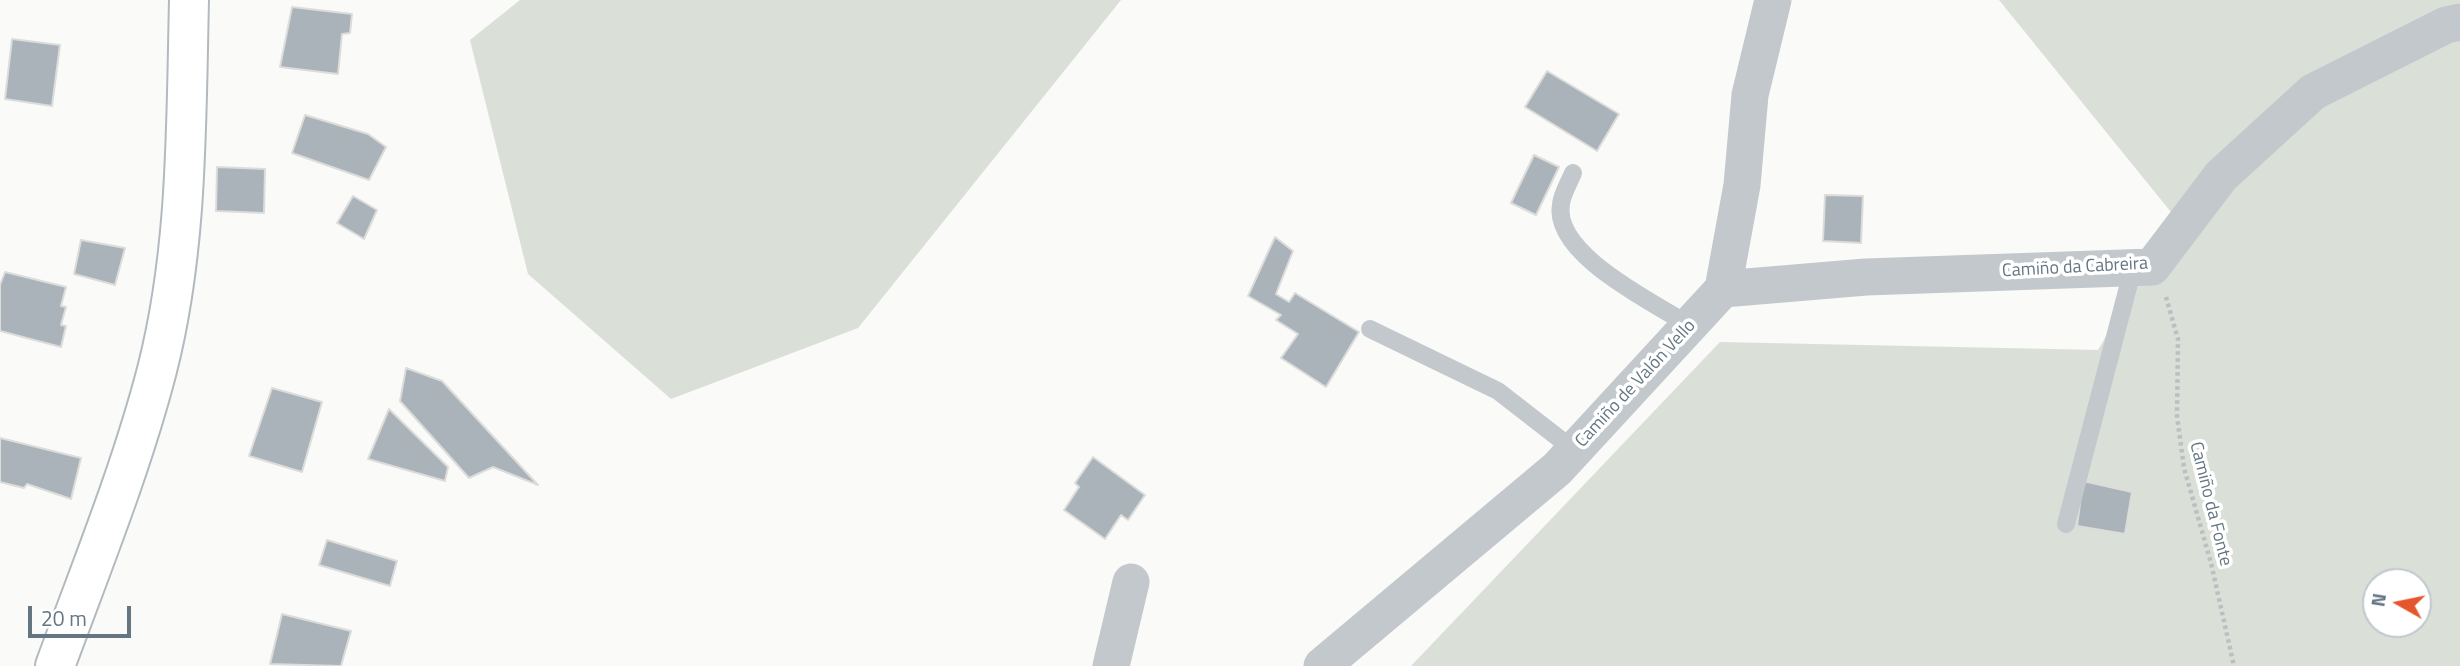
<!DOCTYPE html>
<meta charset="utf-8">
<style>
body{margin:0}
#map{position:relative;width:2460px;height:666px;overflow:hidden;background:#fafaf8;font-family:"Titillium Web",sans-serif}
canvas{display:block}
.north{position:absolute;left:2362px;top:568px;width:70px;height:70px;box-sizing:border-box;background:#fff;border:2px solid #c1c8cd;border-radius:50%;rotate:279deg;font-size:19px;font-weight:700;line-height:28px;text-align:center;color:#657683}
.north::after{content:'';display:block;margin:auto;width:24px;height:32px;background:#e4572e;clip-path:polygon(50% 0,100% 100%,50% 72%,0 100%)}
.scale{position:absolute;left:28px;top:606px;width:103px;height:32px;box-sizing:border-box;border:4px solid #657683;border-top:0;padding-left:9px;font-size:21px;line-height:24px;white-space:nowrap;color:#657683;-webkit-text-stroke:5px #fff;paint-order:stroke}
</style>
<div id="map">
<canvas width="2460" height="666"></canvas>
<div class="north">N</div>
<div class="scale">20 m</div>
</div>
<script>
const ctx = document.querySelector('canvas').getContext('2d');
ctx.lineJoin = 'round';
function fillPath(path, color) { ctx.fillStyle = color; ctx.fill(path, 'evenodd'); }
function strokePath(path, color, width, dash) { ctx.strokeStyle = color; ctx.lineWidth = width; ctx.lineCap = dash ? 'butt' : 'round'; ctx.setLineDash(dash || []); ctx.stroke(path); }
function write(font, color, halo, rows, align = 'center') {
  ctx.font = font + ' "Titillium Web",sans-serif'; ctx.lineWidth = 7; ctx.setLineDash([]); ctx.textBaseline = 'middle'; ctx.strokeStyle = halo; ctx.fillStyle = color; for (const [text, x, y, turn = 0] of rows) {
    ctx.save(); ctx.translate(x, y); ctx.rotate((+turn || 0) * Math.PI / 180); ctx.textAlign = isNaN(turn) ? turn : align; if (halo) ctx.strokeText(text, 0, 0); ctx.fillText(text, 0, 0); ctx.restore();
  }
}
fillPath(new Path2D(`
 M520,0h601l-263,328 -187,71 -143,-125 -58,-234z
 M1999,0h461v666h-1049l309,-324 378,8 77,-133zM2376,582h42v42h-42z`), '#dadfd7');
const building = new Path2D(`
 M292,7l60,7 -2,19 -8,1 -4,40 -58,-7z
 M12,39l48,6 -8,61 -47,-7z
 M1547,71l72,43 -22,37 -72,-44z
 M305,115l63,19 18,13 -17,33 -77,-27z
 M1534,155l25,12 -23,48 -25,-12z
 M217,167l48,2 -1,44 -48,-2z
 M1825,195l38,1 -2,47 -38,-2z
 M353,196l24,14 -13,29 -27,-16z
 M1275,237l18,14 -17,43 13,8 6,-9 64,39 -33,55 -45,-29 17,-24 -22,-14 5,-5 -33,-19z
 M81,240l44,8 -10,37 -41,-11z
 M5,272l61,15 -5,19 5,1 -5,18 5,1 -5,21 -61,-16v-46z
 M406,368l36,13 96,104 -45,-18 -24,11 -69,-77z
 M272,388l50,14 -20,70 -53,-16z
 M389,409l59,58 -3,14 -77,-22z
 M0,438l81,20 -10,41 -44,-15 -3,4 -24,-6z
 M1093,457l52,38 -17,25 -7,-5 -16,24 -41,-29 15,-23 -4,-4z
 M2083,481l49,11 -7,42 -48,-8z
 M327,540l70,21 -7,25 -71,-21z
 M282,614l69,17 -10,35 -71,-2z`);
fillPath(building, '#aab3b9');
strokePath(building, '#dcdcda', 2);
const secondary = new Path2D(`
 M55,666c36,-98 76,-196 102,-296 31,-121 29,-246 32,-370`);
strokePath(secondary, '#b3babf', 42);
strokePath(new Path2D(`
 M2166,297l12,42 -1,77 7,52 27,95 23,103`), '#bbbfc2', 4.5, [3.5, 3.5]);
strokePath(new Path2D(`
 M1573,173c-4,10 -11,21 -12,31 -9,50 92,98 128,121
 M1370,329l128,62 76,59
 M2066,524l67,-256`), '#c3c8cc', 18);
strokePath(new Path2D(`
 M1723,289l143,-12 286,-10 69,-91 92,-84 133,-67 14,-3
 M1111,666l20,-84
 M1322,666l235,-197 166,-180 19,-104 8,-90 23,-95`), '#c3c8cc', 37);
strokePath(secondary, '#fff', 38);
write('18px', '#657683', '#fff', [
 ["Camiño da Cabreira",2075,268,-3],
 ["Camiño de Valón Vello",1636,384,-47],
 ["Camiño da Fonte",2210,504,76]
]);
</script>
